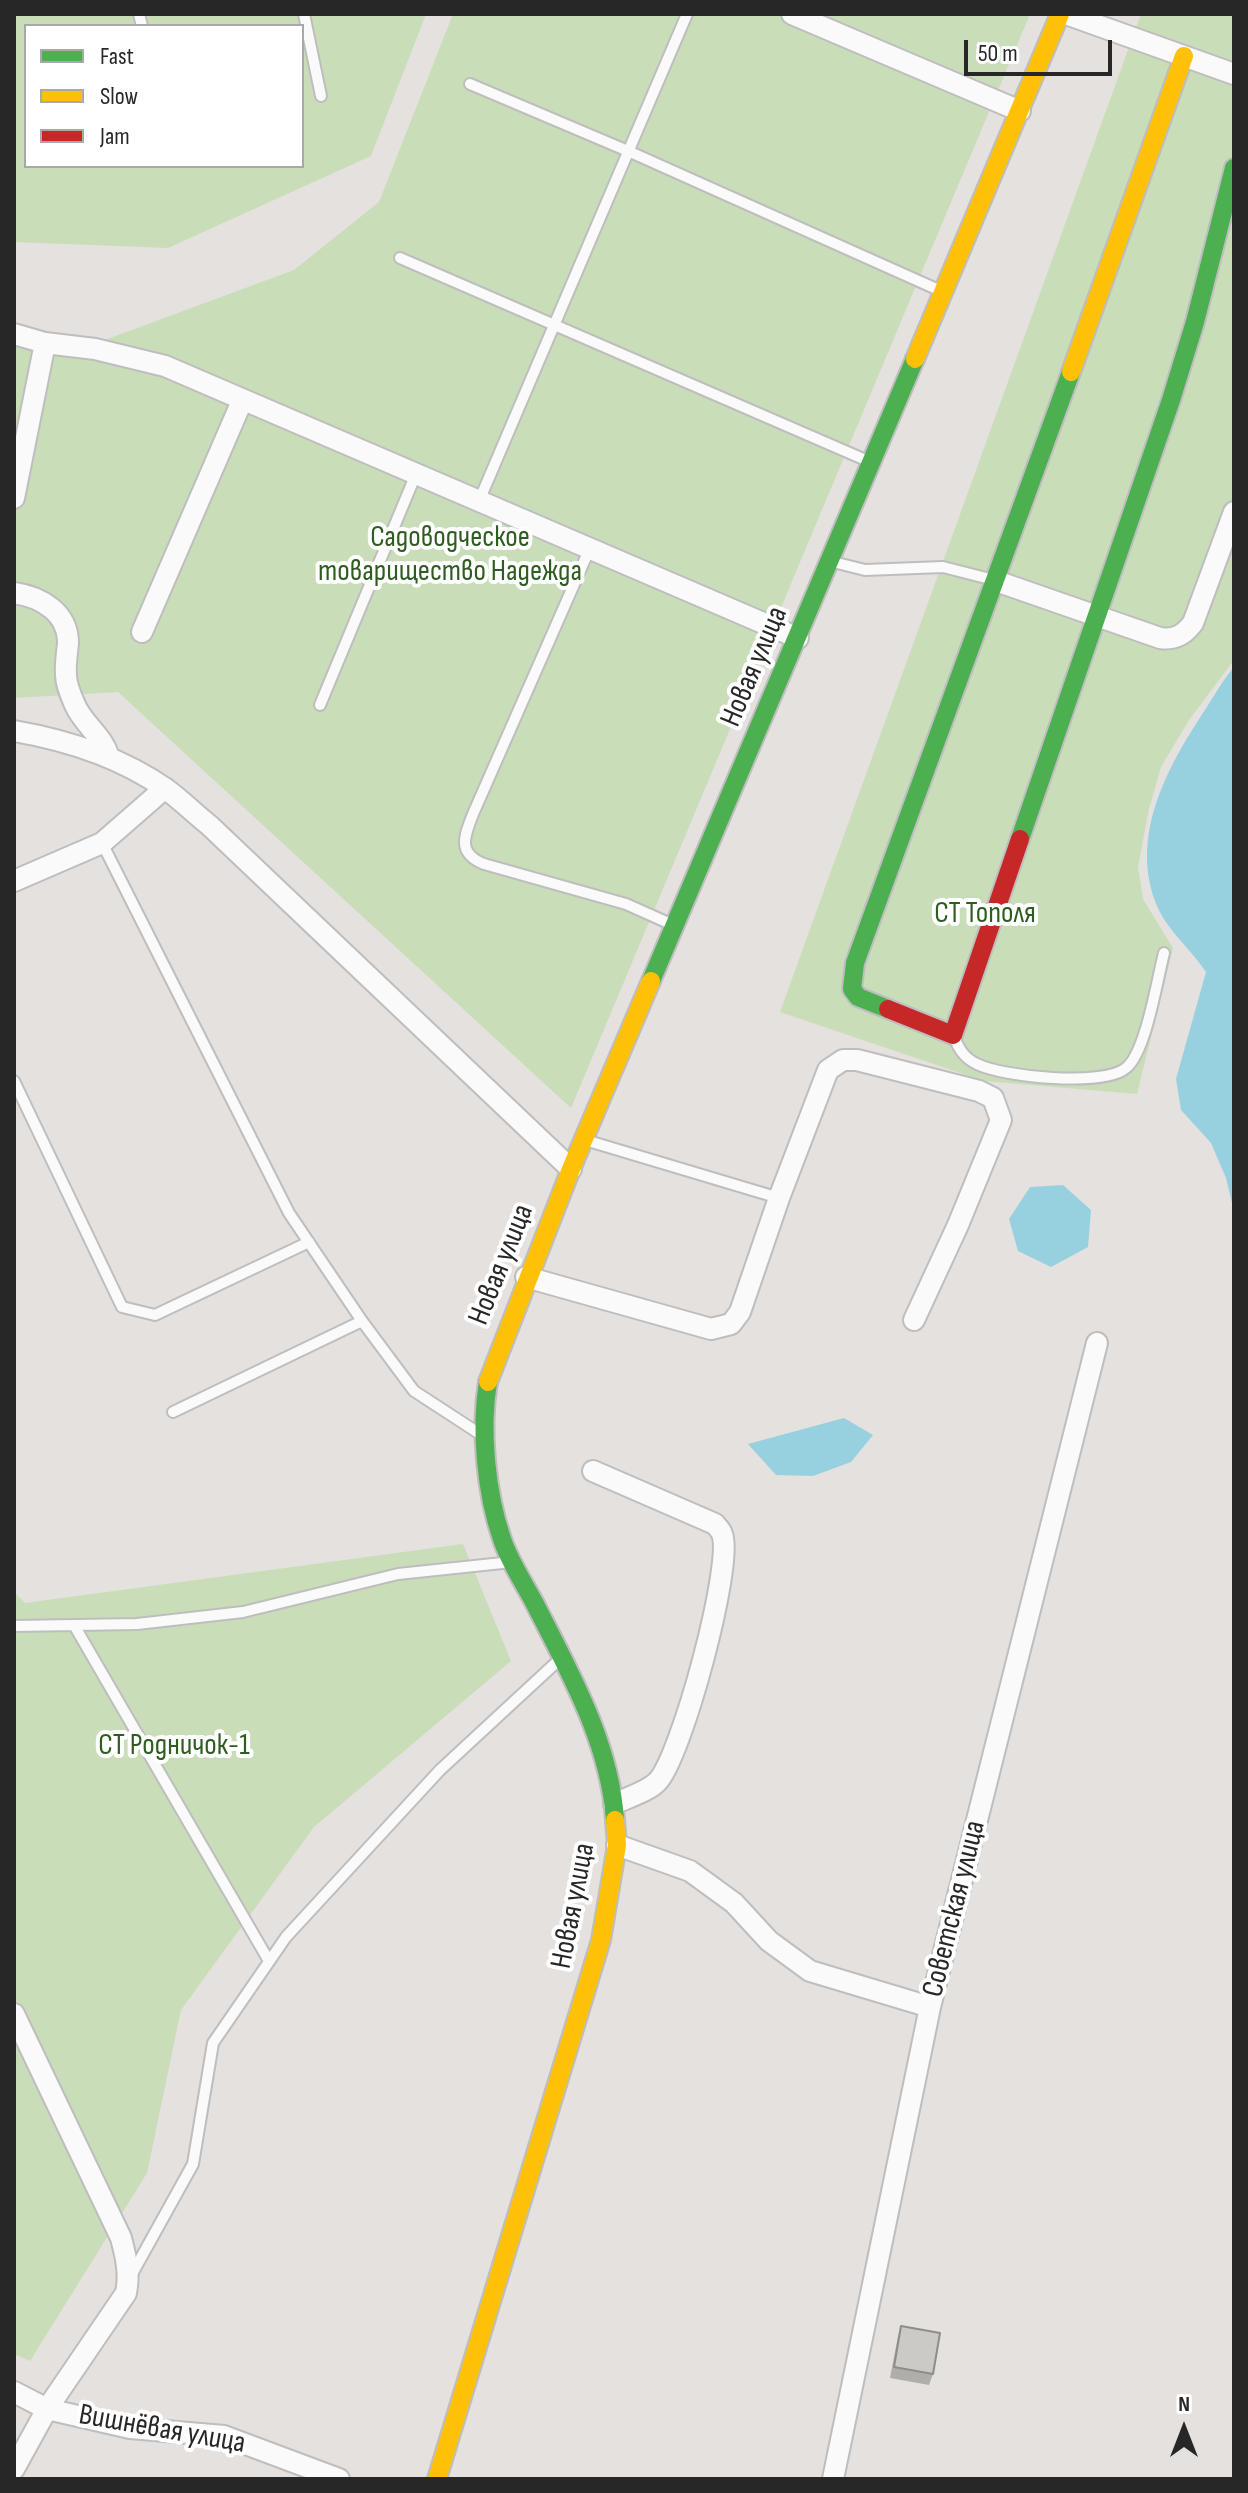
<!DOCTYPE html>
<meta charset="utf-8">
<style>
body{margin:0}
#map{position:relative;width:1248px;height:2493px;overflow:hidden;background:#e4e1de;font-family:"Sofia Sans Condensed",sans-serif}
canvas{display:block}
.frame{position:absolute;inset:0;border:16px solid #272727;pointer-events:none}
.legend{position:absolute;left:24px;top:24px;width:280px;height:144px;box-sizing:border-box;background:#fff;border:2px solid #a9a9a9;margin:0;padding:10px 14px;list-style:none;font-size:24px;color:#272727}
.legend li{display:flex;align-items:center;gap:16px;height:40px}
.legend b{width:40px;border:2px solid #a9a9a9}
.north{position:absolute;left:1144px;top:2389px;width:80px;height:80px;-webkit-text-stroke:6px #fff;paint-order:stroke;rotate:0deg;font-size:22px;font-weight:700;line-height:32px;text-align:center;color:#272727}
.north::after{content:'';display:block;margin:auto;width:28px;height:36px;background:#272727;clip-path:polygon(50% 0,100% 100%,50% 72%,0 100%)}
.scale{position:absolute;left:964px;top:40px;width:148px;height:36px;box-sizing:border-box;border:4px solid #272727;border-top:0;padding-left:10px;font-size:24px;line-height:28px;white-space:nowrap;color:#272727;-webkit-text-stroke:6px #fff;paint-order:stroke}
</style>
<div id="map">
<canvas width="1248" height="2493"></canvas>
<div class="frame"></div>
<ul class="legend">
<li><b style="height:10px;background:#4caf50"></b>Fast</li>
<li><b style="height:10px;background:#ffc107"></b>Slow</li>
<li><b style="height:10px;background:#c62828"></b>Jam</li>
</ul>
<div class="north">N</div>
<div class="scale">50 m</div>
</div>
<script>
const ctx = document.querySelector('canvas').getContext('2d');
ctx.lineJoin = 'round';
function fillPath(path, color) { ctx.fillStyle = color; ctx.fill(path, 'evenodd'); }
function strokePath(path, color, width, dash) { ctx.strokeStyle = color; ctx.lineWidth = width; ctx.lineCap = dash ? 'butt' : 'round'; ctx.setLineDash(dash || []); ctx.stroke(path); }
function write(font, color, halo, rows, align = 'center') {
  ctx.font = font + ' "Sofia Sans Condensed",sans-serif'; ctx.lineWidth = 8; ctx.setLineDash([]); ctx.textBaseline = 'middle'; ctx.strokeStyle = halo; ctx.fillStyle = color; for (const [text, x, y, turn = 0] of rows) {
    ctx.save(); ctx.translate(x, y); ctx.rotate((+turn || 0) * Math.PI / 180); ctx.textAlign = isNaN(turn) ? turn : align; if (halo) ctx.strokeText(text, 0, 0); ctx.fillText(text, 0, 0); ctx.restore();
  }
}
fillPath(new Path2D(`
 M14,14h412l-55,142 -203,92 -154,-6zM26,26h276v140h-276z
 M453,14h577l-459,1094 -453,-416 -104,6v-356l53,12 227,-84 85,-68z
 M1141,14h93v646l-45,60 -28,47 -12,42 -11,58 5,32 30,49 -36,146 -153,-13 -204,-69z
 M463,1544l48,117 -197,166 -133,183 -34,163 -117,188 -16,-7v-762l11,11z`), '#caddb9');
fillPath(new Path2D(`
 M1234,667v544l-8,-33 -15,-35 -30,-33 -5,-31 30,-107c-14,-21 -39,-43 -48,-64 -30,-68 8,-139 45,-195 10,-15 19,-32 31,-46z
 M1063,1185l28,25 -3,37 -37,20 -33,-16 -9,-32 21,-32z
 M844,1418l29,17 -22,27 -38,14 -37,-1 -28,-31z`), '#97d1e0');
const lane = new Path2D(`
 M139,14l3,12
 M304,14l17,82
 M470,84l158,67 313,140
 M400,258l468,203
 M479,501l208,-487
 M590,548l-117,266c-9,23 -16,39 11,50l142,40 47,21
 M833,562l32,8 78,-3 51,13
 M320,705l96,-231
 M102,843l187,370 73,108 52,70 66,43
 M954,1037c5,12 10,21 23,27 26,13 126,23 149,4 20,-16 31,-88 38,-115
 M14,1081l108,226 33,8 154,-73
 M585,1140l194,58
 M173,1412l189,-91
 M74,1625l195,336
 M14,1626l123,-2 106,-12 155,-38 114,-12
 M132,2274l61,-110 20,-121 73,-106 154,-167 120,-111`);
const street = new Path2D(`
 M792,14l228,97
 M1066,14l168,60
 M14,334l31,9 50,6 70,17 633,272
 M14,498l31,-155
 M996,581l164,57c15,2 24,-3 33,-15l41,-111
 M14,593c28,4 54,20 54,50 -1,11 -3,22 -2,32 0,10 5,21 9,30 8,19 28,31 34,52
 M142,632l100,-231
 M14,731c52,9 108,27 152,58 15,11 28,24 43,36l362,344
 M14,881l88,-38 63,-55
 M526,1277l185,52 20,-5 9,-12 39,-114 49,-128 15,-10h14l122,31 14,7 8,22 -43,105 -44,95
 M593,1471l122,53c2,3 6,6 7,10 12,29 -41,225 -65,248 -10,10 -31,16 -43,22
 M617,1845l73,26 44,32 35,38 41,30 120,36
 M14,2014l107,224c5,19 9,35 5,55l-79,116 -33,60
 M14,2392l33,17 83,19 94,8 115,43
 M833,2479l97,-472 167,-664`);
const fast = new Path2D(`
 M1020,839l151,-439 24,-78 39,-154
 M651,981l264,-622
 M888,1009l-30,-12 -6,-8 3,-26 216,-591
 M488,1382c-8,47 -2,111 14,157 7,22 22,44 33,65 34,67 75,139 80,216`);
const slow = new Path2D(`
 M915,359l145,-345
 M1071,372l113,-316
 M488,1382l83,-213 80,-188
 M437,2479l164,-539 16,-95 -2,-25`);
const jam = new Path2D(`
 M888,1009l65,26 67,-196`);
strokePath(lane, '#bebebf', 14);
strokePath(street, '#bebebf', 24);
strokePath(fast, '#bebebf', 22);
strokePath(slow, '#bebebf', 22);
strokePath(jam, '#bebebf', 22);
strokePath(lane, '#fbfafa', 10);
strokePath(street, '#fbfafa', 20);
strokePath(fast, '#4caf50', 18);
strokePath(slow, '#ffc107', 18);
strokePath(jam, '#c62828', 18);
fillPath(new Path2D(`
 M901,2326l32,48 -4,11 -39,-7 8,-42z`), '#afaeab');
const building = new Path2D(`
 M901,2326l39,7 -7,41 -39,-7z`);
fillPath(building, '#cccac7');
strokePath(building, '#8f8d8b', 2);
write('30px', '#2f5c20', '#fff', [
 ["Садоводческое",450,538],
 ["товарищество Надежда",450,572],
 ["СТ Тополя",985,914],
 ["СТ Родничок-1",174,1746]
]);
write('30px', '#272727', '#fff', [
 ["Новая улица",755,667,-67],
 ["Новая улица",502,1265,-68],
 ["Новая улица",574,1906,-79],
 ["Советская улица",955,1909,-76],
 ["Вишнёвая улица",162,2430,10]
]);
</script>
